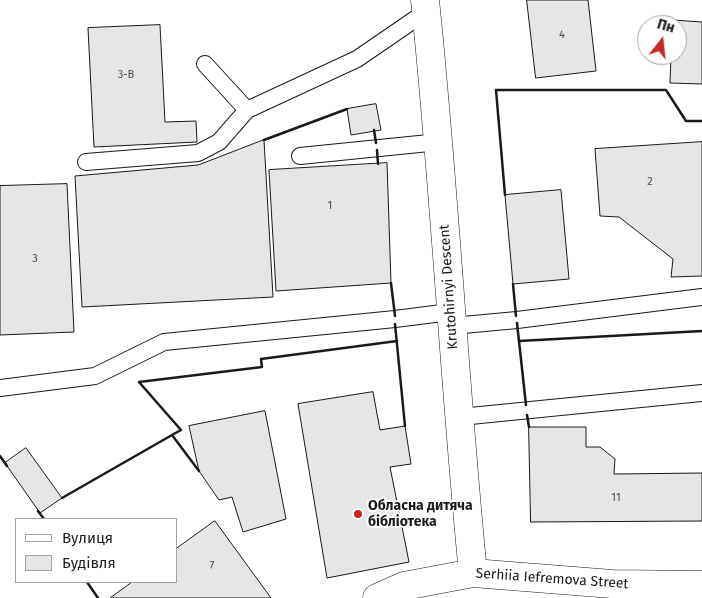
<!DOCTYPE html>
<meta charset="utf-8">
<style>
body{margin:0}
#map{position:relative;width:702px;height:598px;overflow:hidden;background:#fff;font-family:"Fira Sans",sans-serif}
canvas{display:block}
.legend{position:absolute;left:15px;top:518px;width:162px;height:65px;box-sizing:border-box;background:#fff;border:1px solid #a3a3a3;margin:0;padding:6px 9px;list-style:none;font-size:15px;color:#1a1a1a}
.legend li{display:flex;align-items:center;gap:10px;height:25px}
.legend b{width:25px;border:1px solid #a3a3a3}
.north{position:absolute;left:637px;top:15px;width:50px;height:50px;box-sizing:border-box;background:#fff;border:1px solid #a3a3a3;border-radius:50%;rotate:16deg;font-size:14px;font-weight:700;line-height:20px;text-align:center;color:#1a1a1a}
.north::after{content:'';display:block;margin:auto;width:18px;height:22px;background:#c62828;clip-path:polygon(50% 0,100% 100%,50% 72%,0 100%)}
</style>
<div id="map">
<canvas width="702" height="598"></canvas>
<ul class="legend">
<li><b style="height:6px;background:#fff"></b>Вулиця</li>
<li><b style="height:14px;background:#e6e6e6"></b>Будівля</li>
</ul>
<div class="north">Пн</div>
</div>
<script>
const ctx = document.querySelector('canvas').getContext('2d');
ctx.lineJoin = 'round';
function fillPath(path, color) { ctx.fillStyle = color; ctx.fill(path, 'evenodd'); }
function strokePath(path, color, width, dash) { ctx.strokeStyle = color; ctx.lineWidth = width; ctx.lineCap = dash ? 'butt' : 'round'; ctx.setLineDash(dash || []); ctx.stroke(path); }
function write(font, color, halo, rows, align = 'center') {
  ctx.font = font + ' "Fira Sans",sans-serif'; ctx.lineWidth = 4; ctx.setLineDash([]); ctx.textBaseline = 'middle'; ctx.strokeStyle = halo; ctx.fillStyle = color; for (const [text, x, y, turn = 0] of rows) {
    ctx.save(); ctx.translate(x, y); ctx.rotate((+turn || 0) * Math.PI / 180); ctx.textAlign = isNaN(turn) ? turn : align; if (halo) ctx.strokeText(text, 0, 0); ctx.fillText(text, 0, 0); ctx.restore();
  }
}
const building = new Path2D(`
 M527,0h61l8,71 -60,7z
 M673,20l29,2v62l-32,-1 1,-28h6v-30h-5z
 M160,25l5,97 31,-1 1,21 -103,5 -6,-119z
 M376,104l5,26 -30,5 -4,-26z
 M264,140l9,157 -191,10 -7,-131 123,-11z
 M702,142v134l-31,1 2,-18 -54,-42 -19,-1 -5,-67z
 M387,163l4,120 -115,8 -7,-121z
 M67,184l7,148 -74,3v-149z
 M561,190l8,89 -56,5 -8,-89z
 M373,392l7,38 25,-4 6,38 -21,3 19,95 -82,16 -29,-174z
 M265,411l21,108 -43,13 -11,-35 -13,3 -20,-29 -10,-45z
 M529,427h57v20h14l15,12 -1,15 88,-1v48l-171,1z
 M26,448l36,50 -22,15 -35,-50z
 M215,521l56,77h-161l22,-16h44v-33z`);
fillPath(building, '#e6e6e6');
strokePath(building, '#1a1a1a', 1);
const lane = new Path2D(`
 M205,64l42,46 110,-51 70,-48
 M300,156l139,-14
 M86,162l112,-9 21,-11 28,-32
 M452,326l65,-6 185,-23
 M0,388l95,-12 69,-34 231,-23 55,-7
 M460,417l242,-24`);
const street = new Path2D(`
 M425,0c20,191 29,382 48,573
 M377,598l27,-12 69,-13 139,11 90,1`);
strokePath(lane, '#1a1a1a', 18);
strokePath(street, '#1a1a1a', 29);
strokePath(lane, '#fff', 16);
strokePath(street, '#fff', 28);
strokePath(new Path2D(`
 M374,130l2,13
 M264,140l83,-31
 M377,150l1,14
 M505,195l-9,-105h170l20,31h16
 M391,283l4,33
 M513,284l3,32
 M517,323l9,82
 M395,324l10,102
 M519,341l183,-10
 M527,415l2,12
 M172,435l9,-5 -42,-48 123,-15 -1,-8 136,-18
 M0,456l7,10
 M62,498l110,-63 27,36
 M38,511l6,8
 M87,582l11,16`), '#1a1a1a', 2.5);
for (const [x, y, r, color] of [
 [358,514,5,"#c62828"]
]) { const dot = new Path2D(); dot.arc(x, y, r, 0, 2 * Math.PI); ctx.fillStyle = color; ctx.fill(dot); strokePath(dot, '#fff', 2); }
write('11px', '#4d4d4d', null, [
 ["4",562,35],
 ["3-В",126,75],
 ["2",650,182],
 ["1",330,206],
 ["3",35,259],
 ["11",616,498],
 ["7",212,566]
]);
write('14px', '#1a1a1a', '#fff', [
 ["Krutohirnyi Descent",449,287,-94],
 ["Serhiia Iefremova Street",552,579,4]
]);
write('bold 14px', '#1a1a1a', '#fff', [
 ["Обласна дитяча",368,506],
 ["бібліотека",368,522]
], 'left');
</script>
